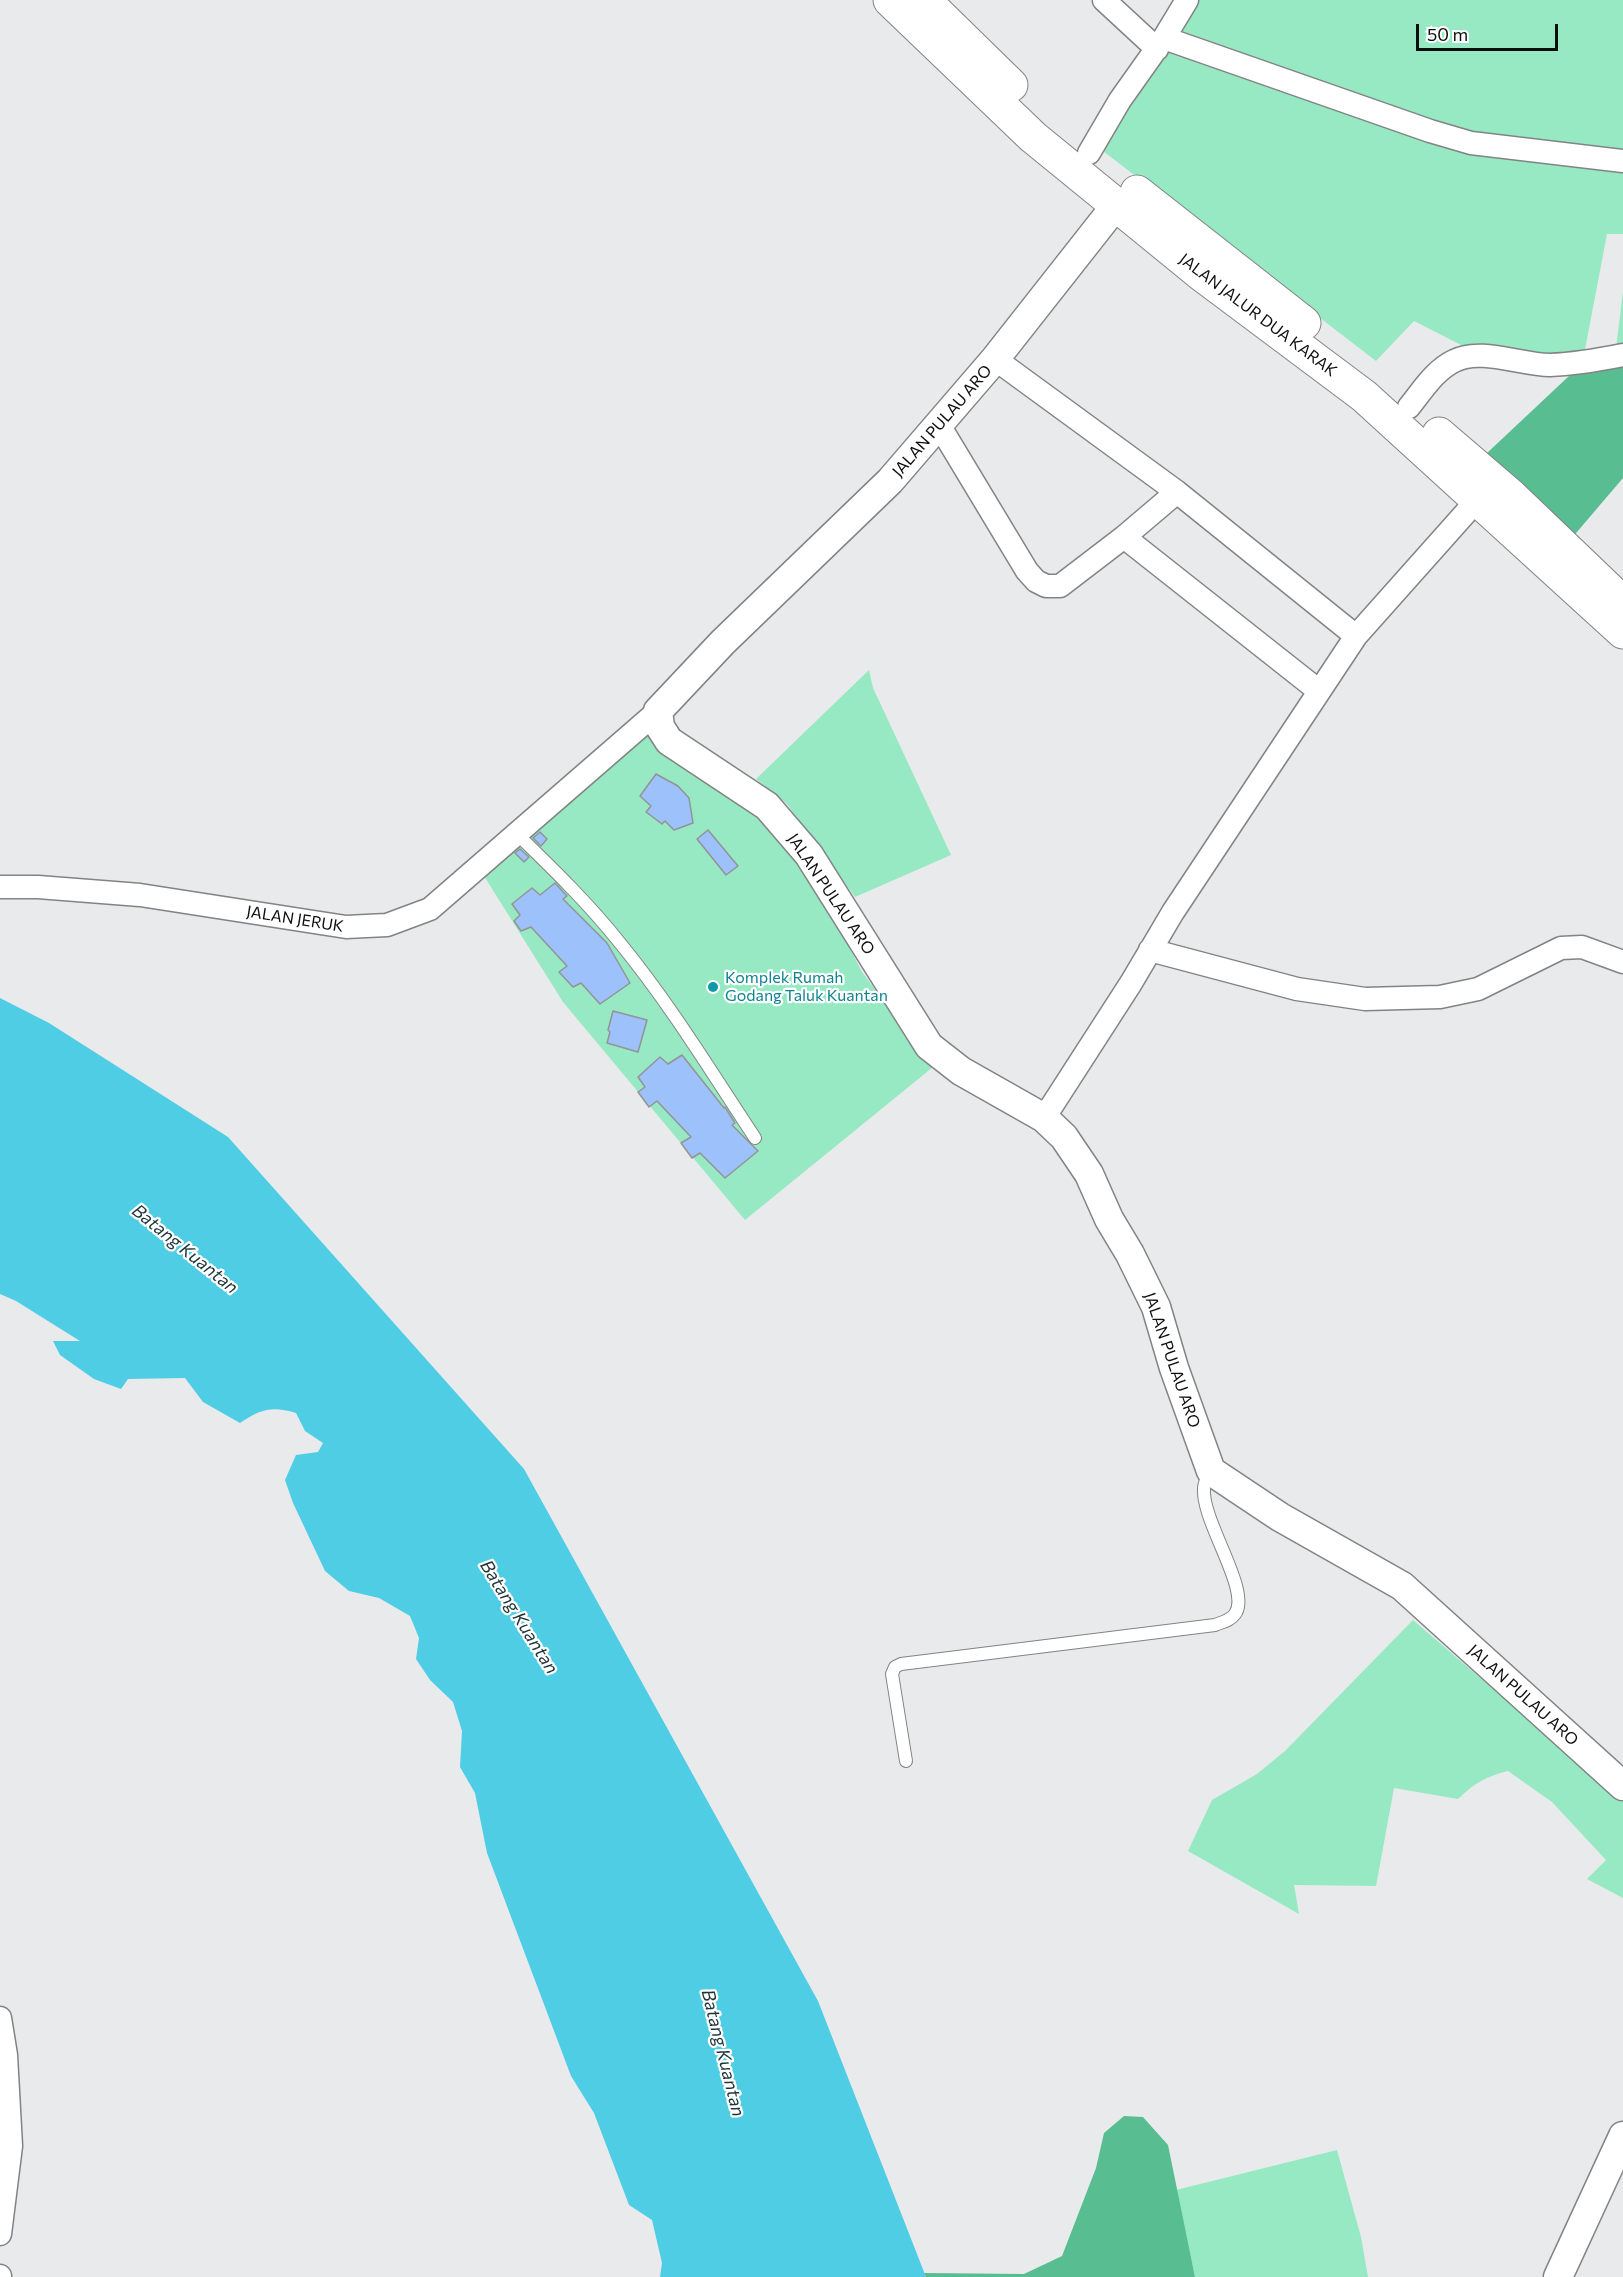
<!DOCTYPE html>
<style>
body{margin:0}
#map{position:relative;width:1623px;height:2277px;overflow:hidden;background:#e9eaec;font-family:Commissioner,sans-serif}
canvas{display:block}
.scale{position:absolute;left:1416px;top:24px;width:142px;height:27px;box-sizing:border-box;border:3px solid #0e0e0e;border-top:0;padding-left:8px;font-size:18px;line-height:21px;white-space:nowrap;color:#0e0e0e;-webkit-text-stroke:4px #fff;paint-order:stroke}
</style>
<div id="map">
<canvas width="1623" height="2277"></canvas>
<div class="scale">50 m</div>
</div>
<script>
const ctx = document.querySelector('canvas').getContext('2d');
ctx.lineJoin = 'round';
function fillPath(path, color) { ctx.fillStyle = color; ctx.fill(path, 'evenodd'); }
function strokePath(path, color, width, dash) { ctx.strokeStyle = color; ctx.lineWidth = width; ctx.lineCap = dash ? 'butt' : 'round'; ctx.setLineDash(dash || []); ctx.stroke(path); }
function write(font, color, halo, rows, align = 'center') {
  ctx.font = font + ' Commissioner,sans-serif'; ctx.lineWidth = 4.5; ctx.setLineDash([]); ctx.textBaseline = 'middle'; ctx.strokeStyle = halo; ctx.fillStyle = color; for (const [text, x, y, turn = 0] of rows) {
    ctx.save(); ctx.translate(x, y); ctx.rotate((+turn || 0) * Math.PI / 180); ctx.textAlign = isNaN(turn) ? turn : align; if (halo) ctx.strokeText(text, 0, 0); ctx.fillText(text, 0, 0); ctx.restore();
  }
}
fillPath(new Path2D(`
 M1176,0h447v234h-16l-24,126 -112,-10 -57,-29 -38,40 -286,-220z
 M1623,291v72l-9,2z
 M869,670l4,18 78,167 -96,42 -68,-93 -31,-25z
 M639,737h9l13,5 99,71 30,36 34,50 38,73 71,95 -188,153 -182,-218 -79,-126z
 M1413,1620l210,181v97l-36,-19 19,-19 -54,-58 -44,-31c-21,5 -35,13 -50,28l-64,-11 -18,98 -82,-1 5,29 -111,-63 24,-51 45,-26 28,-23z
 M1337,2150l24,87 7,40h-173l-19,-87z`), '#96e9c2');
fillPath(new Path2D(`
 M1623,363v115l-52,61 -85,-85 83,-78z
 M1124,2116l19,1 25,28 27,132h-269l-2,-4 100,1 38,-18 34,-88 8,-35z`), '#59bd92');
fillPath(new Path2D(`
 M0,998l49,25 179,114 296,332 294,532 108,276h-266l2,-14 -10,-43 -23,-15 -35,-92 -23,-37 -84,-223 -12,-60 -15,-26 2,-36 -9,-29 -23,-22 -14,-21 3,-21 -9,-22 -31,-18 -30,-7 -24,-20 -32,-68 -8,-23 11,-25 22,-3 5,-9 -18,-12 -9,-18c-24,-7 -35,-4 -56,10l-37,-21 -18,-24 -57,1 -7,10 -27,-10 -34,-24 -7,-14h27l-64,-40 -16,-7z`), '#4fcde5');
const building = new Path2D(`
 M656,774l22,12 11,12 4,25 -19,7 -9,-9 -3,3 -16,-12 5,-6 -11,-10z
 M708,830l30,36 -12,9 -29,-36z
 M540,832l7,7 -6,7 -8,-8z
 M520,849l9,8 -5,5 -9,-9z
 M555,883l12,13 -4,3 44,44 23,40 -30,21 -19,-21 -8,4 -14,-15 8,-6 -36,-39 -10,4 -7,-10 6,-6 -8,-11 20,-16 8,7z
 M613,1011l34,9 -9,32 -31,-9 3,-11 -2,-2z
 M682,1055l42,53 1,-1 10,16 -3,2 26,26 -33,27 -25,-25 -8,5 -11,-15 10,-6 -34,-36 -8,6 -11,-15 7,-5 -7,-10 22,-20 8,7z`);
fillPath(building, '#9cc1fb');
strokePath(building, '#939495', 1.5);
const service = new Path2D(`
 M517,834c36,35 72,70 103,109 50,61 92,130 135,195
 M906,1761l-14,-87 3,-7 6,-3 314,-39c7,-3 15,-4 20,-11 17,-23 -34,-93 -31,-126 0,-6 4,-12 7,-17`);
const minor = new Path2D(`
 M1104,0l53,49
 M1164,38l266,93 41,12 152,18
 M1089,153l31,-53 44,-62 23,-38
 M995,359l182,133 179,144
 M1409,407c13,-16 26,-37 45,-46 26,-14 67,4 96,4 25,-1 48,-5 73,-10
 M939,425l88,146 9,10 10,5h14l64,-49 53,-45
 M1124,537l195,154
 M0,887h38l102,8 206,32 41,-2 43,-16 228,-198
 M1150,950l147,39 68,10 75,-2 38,-8 83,-41 21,-1 41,15
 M1044,1118l87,-135 42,-71 183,-276 122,-137
 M0,2018l6,37 5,91 -11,88
 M0,2276v1`);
const tertiary = new Path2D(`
 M1117,204l-122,155 -105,122 -167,161 -65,69 2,16 9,14 98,65 42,49 120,191 32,25 83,47 20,19 25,37 20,45 21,35 26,53 18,61 37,103 69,46 122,69 221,200
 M1558,2277l65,-141`);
const secondary = new Path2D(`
 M890,0l143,137 168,137 163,122 259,236
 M924,0l87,85
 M1137,192l167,131
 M1439,434l70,60 114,109`);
strokePath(service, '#828384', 14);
strokePath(minor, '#828384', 25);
strokePath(tertiary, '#828384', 31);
strokePath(secondary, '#828384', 35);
strokePath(service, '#fff', 12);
strokePath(minor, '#fff', 22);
strokePath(tertiary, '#fff', 28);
strokePath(secondary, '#fff', 33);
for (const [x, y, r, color] of [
 [713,987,6,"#0f9aa8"]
]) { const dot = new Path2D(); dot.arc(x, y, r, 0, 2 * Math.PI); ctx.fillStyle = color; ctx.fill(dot); strokePath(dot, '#fff', 2); }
write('16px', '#0e0e0e', '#fff', [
 ["JALAN JALUR DUA KARAK",1258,315,37],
 ["JALAN PULAU ARO",942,421,-49],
 ["JALAN PULAU ARO",831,894,56],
 ["JALAN JERUK",295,919,9],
 ["JALAN PULAU ARO",1172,1360,71],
 ["JALAN PULAU ARO",1523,1695,42]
]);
write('16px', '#0d838f', '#fff', [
 ["Komplek Rumah",725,978],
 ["Godang Taluk Kuantan",725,996]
], 'left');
write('italic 18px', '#1f3539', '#fff', [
 ["Batang Kuantan",185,1249,39],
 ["Batang Kuantan",519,1617,58],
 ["Batang Kuantan",723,2053,76]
]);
</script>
